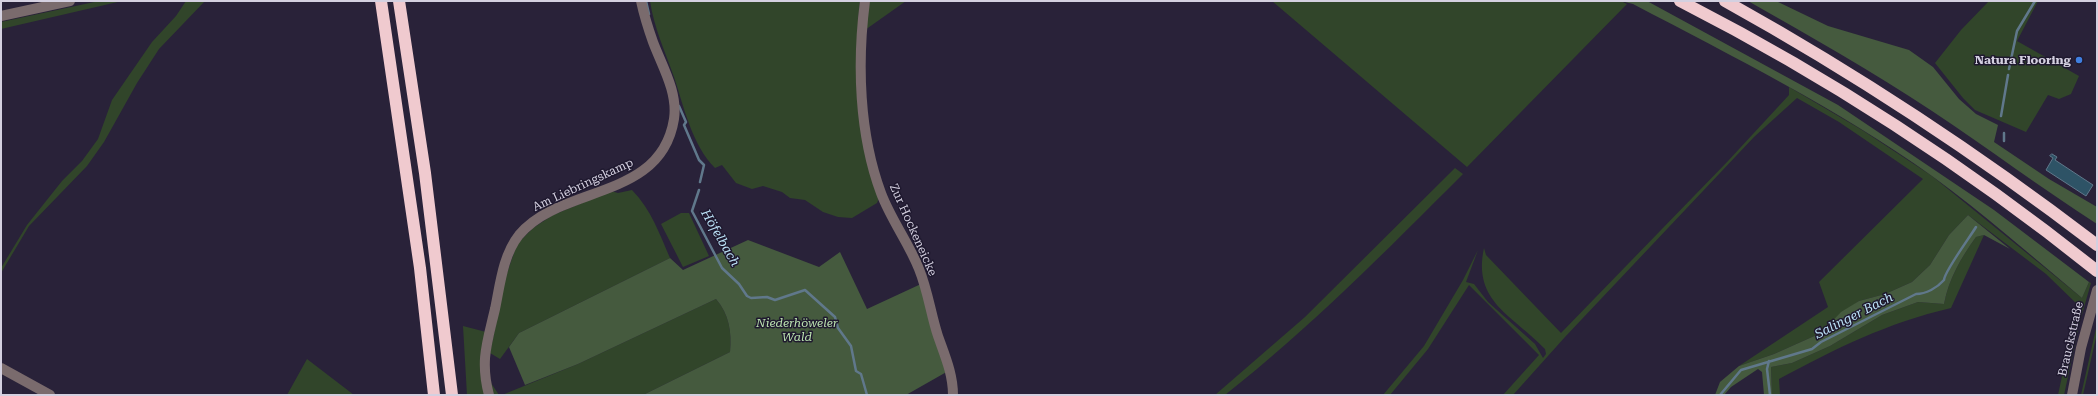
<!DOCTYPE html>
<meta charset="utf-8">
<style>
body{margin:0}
#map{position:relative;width:2098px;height:396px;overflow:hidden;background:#292239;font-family:"Roboto Serif",serif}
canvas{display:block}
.frame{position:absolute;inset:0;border:2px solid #d4d0e0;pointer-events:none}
</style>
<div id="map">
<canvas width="2098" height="396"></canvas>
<div class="frame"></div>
</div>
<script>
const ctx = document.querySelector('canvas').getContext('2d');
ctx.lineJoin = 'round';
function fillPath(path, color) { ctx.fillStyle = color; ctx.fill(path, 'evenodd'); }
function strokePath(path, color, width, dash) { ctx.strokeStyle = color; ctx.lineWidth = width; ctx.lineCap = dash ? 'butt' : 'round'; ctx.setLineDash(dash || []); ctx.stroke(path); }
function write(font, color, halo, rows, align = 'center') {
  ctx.font = font + ' "Roboto Serif",serif'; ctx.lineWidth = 3; ctx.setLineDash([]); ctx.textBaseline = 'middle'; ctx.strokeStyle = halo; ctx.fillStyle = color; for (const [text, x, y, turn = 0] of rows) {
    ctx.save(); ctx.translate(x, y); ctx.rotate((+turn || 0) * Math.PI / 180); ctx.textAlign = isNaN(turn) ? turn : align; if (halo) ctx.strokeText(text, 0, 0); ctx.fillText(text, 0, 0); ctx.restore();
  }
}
fillPath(new Path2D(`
 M99,1h23l-121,28v-7z
 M186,1h19l-46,48 -22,34 -33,59 -17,24 -58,60 -28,47v-5l26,-43 35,-44 20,-20 16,-22 14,-39 40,-58 24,-26z
 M650,1h210c-8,66 9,133 19,197l-2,5 -25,15 -14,-1 -15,-5 -18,-12 -15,-2 -8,-6 -19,-6 -11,3 -16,-6 -14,-18 -7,3c-23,-23 -31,-61 -41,-91 -9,-26 -20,-49 -24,-76z
 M869,1h37l-41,29z
 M1272,1h349l6,3 -160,163z
 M1989,1h49l-21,40 62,35 -8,18 -12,5 -11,-4 -22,37 -51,-22 -12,-12 -28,-35 26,-33z
 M1789,87l73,43 70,46 150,122 7,-16 2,1 -12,42 -15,70h-6l15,-70 6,-19 -33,-32 -78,-59 -19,20 -19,30 -18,17 -27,12 -26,7 -27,20 -11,12 -47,21 -35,12 89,-59 -9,-25 104,-103 -84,-57 -42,-24 -43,39 -189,200 -52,58h-10l36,-40 -70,-70 -41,64 -38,46h-7l41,-49 39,-66 15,-30 -12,32 8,2 14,18 47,42 8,14 3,-4 -1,-5c-31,-33 -73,-47 -61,-101l2,7 75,78 167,-172 61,-66z
 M1455,168l8,6c-77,77 -153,154 -238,221h-10l90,-78z
 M632,190c19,19 28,45 38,68l-151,75 -19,26 -10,-6 15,-74 12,-35 16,-16 20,-13 58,-24 7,2z
 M681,213h8l20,43 -26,11 -22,-43z
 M1984,235l-33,73c-64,15 -114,40 -172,71l1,16h-8l-1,-28 21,-4 38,-17 52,-31 36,-13 26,2c5,-26 17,-46 32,-67z
 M716,299c13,15 16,33 14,53l-87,43h-141l76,-31z
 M2097,324v9l-14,62h-2z
 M463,326l23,6 -5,36 18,27h-32z
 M307,359l47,36h-67z`), '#31452a');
fillPath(new Path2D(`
 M1621,1h26l191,104 156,105 95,72 -7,16c-49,-41 -98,-84 -150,-122 -94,-67 -198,-119 -299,-172z
 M1748,1h28l52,25 81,24 24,17 26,32 17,15 22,11 -4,17 55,37 48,28v17c-56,-36 -109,-76 -165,-113 -59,-39 -122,-75 -184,-110z
 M1968,215l42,34 -26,-14 -8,2c-15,21 -27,41 -32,67l-26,-2 -36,13 -52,31 -38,17 -21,4 1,28h-8l-2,-23 -4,-3 -27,18 -7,8h-9l5,-13 19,-16 35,-12 47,-21 20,-21 18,-11 26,-7 27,-12 18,-17 19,-30z
 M748,240l71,27 21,-15 27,57 54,-25 29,86 -44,25h-263l87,-43c2,-20 -1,-38 -14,-53l-138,65 -53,21 -16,-38 10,-14 151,-75 13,12z`), '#455a3e');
const water = new Path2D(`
 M2052,154l5,3 -2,3 38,25 -7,11 -40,-26 7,-12 -3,-2z`);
fillPath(water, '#2e5366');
strokePath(water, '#60788b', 1);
strokePath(new Path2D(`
 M646,1l3,13
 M2009,69l8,-38 18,-30
 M679,106l7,16 -2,3 15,35 5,5 -4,17
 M2001,116l7,-41
 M2004,133v8
 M699,190l-7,21 30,57 17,16 8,12 4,2 16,-1 8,3 30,-10 30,27 3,11 13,18 5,25 5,3 6,21
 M1769,361l-2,8 3,26
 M1720,395l21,-25 71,-21 9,-7 95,-48c10,0 21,-6 28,-14 0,-8 26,-43 32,-53`), '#60788b', 2.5);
strokePath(new Path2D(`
 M865,1c-8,62 -6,133 16,192 10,27 28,50 38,76 9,22 12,46 19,67 7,20 15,38 15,59
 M1,16l69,-15
 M1,368l49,27
 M489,395c-9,-34 -2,-52 6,-86 5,-24 8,-54 24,-74 43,-51 142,-34 155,-116 4,-27 -12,-53 -21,-77 -5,-14 -9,-27 -12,-41
 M2072,395l9,-47 16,-58`), '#7a6b6d', 10);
strokePath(new Path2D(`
 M381,1l39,267 14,127
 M399,1l26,172 27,222
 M1680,1c147,75 288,167 417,270
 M1725,1c130,72 253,153 372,244`), '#f0cacf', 12);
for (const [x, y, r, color] of [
 [2079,60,4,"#3f7fe0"]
]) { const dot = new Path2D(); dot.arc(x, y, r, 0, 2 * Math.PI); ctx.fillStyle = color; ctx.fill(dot); strokePath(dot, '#1f192f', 1.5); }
write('bold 12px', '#d4d0e0', '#1f192f', [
 ["Natura Flooring",2071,60]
], 'right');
write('12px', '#d4d0e0', '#1f192f', [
 ["Am Liebringskamp",583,185,-25],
 ["Zur Hockeneicke",913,230,66],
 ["Brauckstraße",2071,339,-77]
]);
write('italic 12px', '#bde5b1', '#1f192f', [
 ["Niederhöweler",797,323],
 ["Wald",797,337]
]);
write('italic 13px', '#bbe1f6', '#1f192f', [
 ["Höfelbach",720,238,60],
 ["Salinger Bach",1854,316,-27]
]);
</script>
